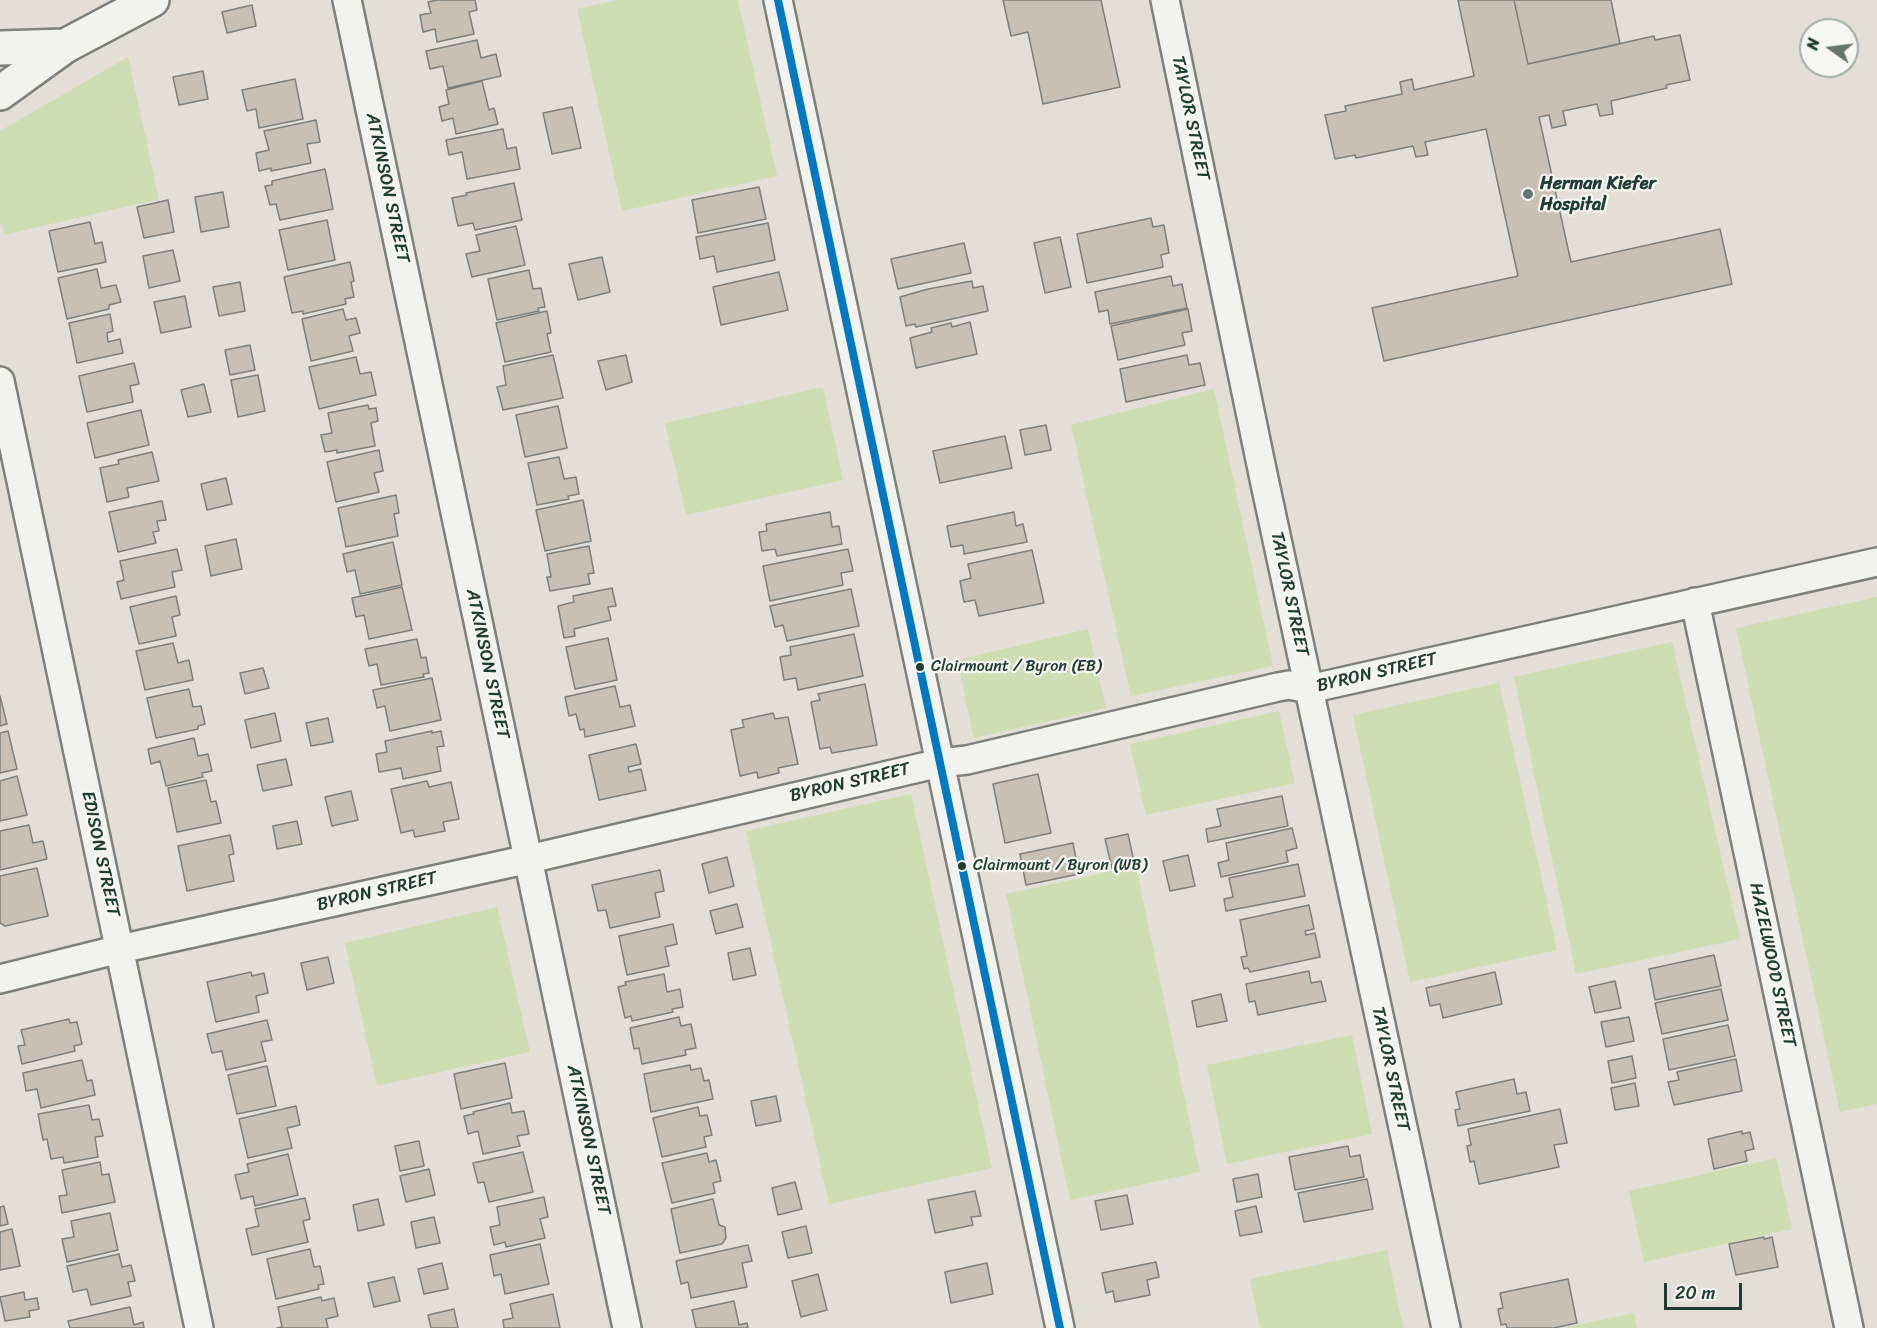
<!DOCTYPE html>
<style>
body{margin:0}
#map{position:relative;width:1877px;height:1328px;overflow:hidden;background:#e3dfd6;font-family:Sriracha,sans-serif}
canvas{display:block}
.north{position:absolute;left:1799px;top:18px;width:60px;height:60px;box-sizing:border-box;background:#f6f6f2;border:2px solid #a0aca6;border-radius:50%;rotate:284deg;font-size:16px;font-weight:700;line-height:24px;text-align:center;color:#1f3d34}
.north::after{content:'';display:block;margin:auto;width:21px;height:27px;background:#64766d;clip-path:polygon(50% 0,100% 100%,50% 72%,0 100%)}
.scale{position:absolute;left:1664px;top:1283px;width:78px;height:27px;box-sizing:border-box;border:3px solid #1f3d34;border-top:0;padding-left:8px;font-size:18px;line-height:21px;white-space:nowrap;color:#1f3d34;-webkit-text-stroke:4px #f6f6f2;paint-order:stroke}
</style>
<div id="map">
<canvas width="1877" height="1328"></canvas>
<div class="north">N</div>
<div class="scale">20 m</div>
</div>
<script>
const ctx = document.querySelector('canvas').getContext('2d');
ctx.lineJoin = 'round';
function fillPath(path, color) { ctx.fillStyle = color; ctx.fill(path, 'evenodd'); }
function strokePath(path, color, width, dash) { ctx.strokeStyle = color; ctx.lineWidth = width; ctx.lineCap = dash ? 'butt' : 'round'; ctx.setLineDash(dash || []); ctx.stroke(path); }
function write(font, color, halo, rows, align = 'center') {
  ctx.font = font + ' Sriracha,sans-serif'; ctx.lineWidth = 4.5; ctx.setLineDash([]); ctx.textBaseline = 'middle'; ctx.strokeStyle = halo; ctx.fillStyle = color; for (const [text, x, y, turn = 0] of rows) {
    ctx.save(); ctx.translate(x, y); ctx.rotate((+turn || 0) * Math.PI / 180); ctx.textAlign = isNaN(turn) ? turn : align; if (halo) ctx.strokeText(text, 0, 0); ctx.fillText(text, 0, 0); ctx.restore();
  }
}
fillPath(new Path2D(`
 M618,0h120l39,176 -155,35 -45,-202z
 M128,57l31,142 -155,36 -4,-15v-89z
 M823,387l20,93 -157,35 -21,-92z
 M1214,389l59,277 -142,30 -60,-271z
 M1877,597v507l-37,8 -104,-484z
 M1088,629l18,79 -132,30 -17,-78z
 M1672,642l68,297 -164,35 -62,-297z
 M1499,683l58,267 -147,32 -57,-267z
 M1279,711l16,72 -149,32 -16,-71z
 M911,794l81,374 -163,36 -83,-373z
 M1136,866l64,306 -130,28 -64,-306z
 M497,907l33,145 -153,34 -32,-143z
 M1352,1035l20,99 -145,30 -20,-99z
 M1776,1158l16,71 -148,33 -15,-71z
 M1387,1250l16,78h-143l-10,-49z
 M1634,1313l3,15h-74z`), '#ceddb2');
const building = new Path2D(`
 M437,0h38l2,10 -8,2 5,22 -37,8 -2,-13 -12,3 -3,-17 11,-2 -3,-11z
 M1003,0h98l19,87 -77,17 -15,-72 -17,4z
 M1458,0h56l14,64 126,-28 1,4 25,-5 10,45 -24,5 1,3 -56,13 2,13 -13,2 -3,-12 -34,7 3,14 -14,3 -3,-13 -10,2 32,145 149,-33 12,55 -348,77 -12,-53 146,-32 -32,-147 -61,13 3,13 -12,2 -3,-11 -57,12 -1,-3 -20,4 -10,-44 21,-4 -1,-5 57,-12 -2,-12 12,-3 2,11 60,-14z
 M1514,0h97l9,44 -92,20z
 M252,5l4,21 -29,7 -5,-21z
 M477,40l4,18 15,-4 5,22 -53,12 -5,-22 -13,3 -4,-18z
 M203,71l5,28 -29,6 -6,-28z
 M295,79l8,40 -44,9 -3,-19 -9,2 -5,-21z
 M482,81l7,29 5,-2 4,16 -42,10 -3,-16 -11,3 -3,-14 10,-3 -3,-14z
 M572,107l9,41 -29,6 -9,-41z
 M316,120l4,22 -13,2 4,19 -40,8v-3l-12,3 -3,-18 13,-3 -5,-19z
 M503,129l4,20 9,-2 4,22 -53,10 -5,-27 -13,3 -3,-15z
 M325,169l8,40 -53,11 -4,-16 -6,1 -5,-19 7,-1v-4z
 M514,183l8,37 -47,10 -2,-7 -15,3 -6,-28 15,-3 -1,-2z
 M759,187l7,32 -68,14 -6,-33z
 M223,192l6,35 -28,5 -6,-35z
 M168,200l6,32 -30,6 -7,-31z
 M1151,218l2,9 11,-2 5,28 -8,2 2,12 -76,16 -10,-49z
 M327,220l8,40 -47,10 -9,-40z
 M90,222l5,22 7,-2 4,20 -48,10 -9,-41z
 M768,223l7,37 -58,12 -3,-16 -14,3 -4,-22z
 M516,226l9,39 -53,12 -6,-23 14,-3 -4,-16z
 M1060,237l11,50 -26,6 -11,-50z
 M964,243l7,30 -73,16 -7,-30z
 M173,250l7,31 -31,7 -6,-32z
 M602,257l8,35 -32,8 -9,-36z
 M350,262l4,19 -3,1 3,15 -9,2 1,5 -43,10v-3l-11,2 -8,-36z
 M97,269l4,19 15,-3 5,17 -12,3v4l-42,10 -9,-41z
 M529,270l4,19 8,-1 4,19 -7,1 1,3 -42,9 -9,-41z
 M779,272l9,38 -67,15 -8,-38z
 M1171,276l2,10 9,-2 5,24 -77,16 -2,-14 -9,2 -4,-20z
 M972,281l1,7 10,-2 5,25 -72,16 -1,-3 -9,2 -6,-29 28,-8z
 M240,282l5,29 -26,5 -6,-29z
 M185,296l6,31 -30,6 -7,-31z
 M343,309l3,11 10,-2 4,15 -11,3 4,15 -42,10 -9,-42z
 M1188,309l4,22 -10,2 3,12 -67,15 -7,-34z
 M547,311l4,22 -4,1 4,18 -46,10 -9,-39z
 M110,314l3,17 -6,2 1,9 12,-3 3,14 -46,10 -8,-40z
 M970,322l7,32 -61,14 -6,-30 22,-6 -1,-4 20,-5 1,4z
 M250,345l5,25 -25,5 -5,-25z
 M553,355l10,43 -60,12 -6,-23 9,-2 -3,-19z
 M626,355l6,27 -26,8 -8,-29z
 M1187,355l2,10 11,-2 5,22 -79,17 -6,-33z
 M356,357l4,17 11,-2 5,23 -57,14 -10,-42z
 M134,363l5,21 -9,2 3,16 -46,10 -8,-36z
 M258,375l7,36 -27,6 -7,-37z
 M204,384l7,28 -23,5 -7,-27z
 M368,405l1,4 7,-1 2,13 -7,2 4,23 -38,7v-3l-12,2 -4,-17 11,-2 -4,-20z
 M558,406l9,42 -42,9 -9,-42z
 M141,410l8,35 -54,13 -8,-35z
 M1046,425l5,25 -26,5 -5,-25z
 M1005,436l7,32 -72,15 -7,-32z
 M379,450l4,21 -9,2 5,19 -43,10 -9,-40z
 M152,452l7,29 -32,7 2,9 -22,5 -7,-34 19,-4 -1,-4z
 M559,457l5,22 12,-2 3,17 -11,2 1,3 -32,6 -9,-42z
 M226,478l6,26 -25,6 -6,-26z
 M396,495l3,18 -5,1 4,22 -52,11 -8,-39z
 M583,500l8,41 -46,10 -9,-41z
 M162,501l4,19 -9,1 2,10 -6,1 3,11 -38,9 -9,-40z
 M830,512l2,15 7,-1 3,18 -65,12 -2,-7 -13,2 -3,-19 8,-1 -1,-7z
 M1014,512l2,14 7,-2 4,18 -63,12 -1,-9 -12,2 -4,-21z
 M236,539l6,30 -31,7 -6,-30z
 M393,542l9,43 -42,9 -5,-24 -8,2 -4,-18z
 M589,546l5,27 -6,1 2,10 -40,7 -3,-14h4l-4,-23z
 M177,549l5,21 -10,2 3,15 -54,12 -4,-17 7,-2 -4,-19z
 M848,549l5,22 -12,2 2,12 -73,16 -7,-35z
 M1032,550l12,53 -65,13 -4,-16 -11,2 -4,-21 11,-3 -3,-14z
 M402,587l10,43 -43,9 -5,-24 -8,2 -4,-19z
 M612,588l4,18 -8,1 3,13 -37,9 1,7 -11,2 -6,-32 16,-4 -1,-6z
 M851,589l8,37 -72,15 -4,-16 -8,2 -5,-21z
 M176,596l4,19 -8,2 4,19 -37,8 -9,-37z
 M854,634l9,42 -65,14 -2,-12 -12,2 -4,-23 11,-2 -1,-8z
 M608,638l9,42 -42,9 -9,-42z
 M417,639l4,19 5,-1 3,16 -6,1 1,3 -43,8 -4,-21 -8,2 -4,-17z
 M173,643l5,20 11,-3 4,20 -48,10 -9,-39z
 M263,668l6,20 -24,6 -5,-21z
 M432,678l9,42 -51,11 -5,-25 -8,2 -4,-18z
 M865,684l12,61 -45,8 -2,-6 -10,2 -9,-47 9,-2 -2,-6z
 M615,686l5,21 10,-2 5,21 -50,11 -1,-8 -4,1 -4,-16 -7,2 -4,-19z
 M189,689l4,18 8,-1 4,18 -7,2v3l-42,9 -9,-40z
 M0,696l7,28 -7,2z
 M275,713l6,28 -30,7 -6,-28z
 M773,713l2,6 13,-2 10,47 -20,4 1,5 -21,5 -1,-6 -17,4 -9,-46 13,-3 -2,-7z
 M328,718l5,24 -22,4 -5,-23z
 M8,731l9,38 -17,4v-40z
 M432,731v2l9,-2 3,15 -7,1 4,24 -38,8 -2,-11 -22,4 -3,-18 11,-2 -2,-11z
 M194,738l4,18 10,-2 4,17 -10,2 1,4 -37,9 -6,-25 -9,3 -3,-15z
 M636,744l5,20 -13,3 1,5 12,-3 5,21 -47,10 -10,-45z
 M286,759l6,26 -29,6 -6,-26z
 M1038,774l13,59 -46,10 -12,-59z
 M17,776l10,39 -27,6v-40z
 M206,780l5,22 5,-1 5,22 -44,9 -9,-44z
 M427,781l2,6 22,-5 8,37 -16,3 2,9 -30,6 -2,-7 -12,3 -10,-44z
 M351,791l7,29 -26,6 -7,-29z
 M1282,796l6,30 -80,16 -2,-13 15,-3 -4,-17z
 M297,821l5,23 -25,5 -4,-23z
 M29,825l4,18 10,-2 4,18 -47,11v-39z
 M1292,828l5,20 -11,3 2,11 -67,15 -3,-14 11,-3 -3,-17z
 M1128,834l6,28 -22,6 -7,-29z
 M230,835l4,19 -5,1 5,26 -47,10 -9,-45z
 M1073,843l6,31 -53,11 -6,-31z
 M1188,855l7,31 -25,5 -7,-30z
 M727,857l7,29 -25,7 -7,-29z
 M1298,864l7,32 -79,15 -2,-12 9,-2 -4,-19z
 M37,868l11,48 -43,10 -5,-3v-47z
 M660,870l4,21 -9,2 5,24 -50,11 -4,-18 -8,1 -6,-26z
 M737,904l6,23 -27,7 -6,-23z
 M1309,905l5,24 -9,2 1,4 9,-2 5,24 -70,15 -2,-4 -4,1 -3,-12 6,-1 -7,-36z
 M673,924l4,20 -12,3 4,19 -42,9 -8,-39z
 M750,948l6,27 -23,5 -5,-27z
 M1714,955l7,31 -66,14 -6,-31z
 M328,957l6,26 -27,7 -6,-27z
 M1309,971l2,12 10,-2 5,20 -68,14 -3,-14 -6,1 -3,-18z
 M251,972l1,4 12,-3 4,20 -12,3 3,16 -43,10 -9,-40z
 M1495,972l7,32 -59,14 -3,-14 -10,2 -4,-18z
 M664,974l3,18 13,-3 3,18 -11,2 1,3 -41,9 -1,-5 -6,2 -7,-31 8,-2 -1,-3z
 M1615,981l6,27 -26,5 -6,-26z
 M1721,989l7,31 -66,14 -7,-31z
 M1221,994l6,27 -30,6 -5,-26z
 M679,1017l2,9 10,-2 5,24 -11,2 1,5 -44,9 -3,-16 -5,1 -4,-21z
 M1629,1017l5,24 -28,6 -5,-25z
 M69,1019l1,4 7,-1 5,22 -8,2 1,5 -53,13 -4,-18 7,-1 -4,-15z
 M267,1020l5,20 -11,2 5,19 -40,9 -4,-19 -10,2 -5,-19z
 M1728,1025l7,31 -66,14 -6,-31z
 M1632,1056l4,22 -24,5 -4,-22z
 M1736,1059l6,32 -68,14 -6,-23 11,-2 -2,-8z
 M82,1060l5,21 5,-1 3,15 -54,13 -4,-19 -11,2 -3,-18z
 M505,1063l7,35 -51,11 -7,-35z
 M690,1065l1,5 10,-2 3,13 5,-1 4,19 -62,13 -7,-38z
 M267,1066l9,40 -39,8 -9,-39z
 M1514,1079l3,15 9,-2 4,19 -72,15 -3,-16 5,-1 -4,-17z
 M1635,1083l4,23 -24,4 -4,-22z
 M776,1096l5,25 -25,5 -5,-25z
 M510,1103l2,10 12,-2 5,23 -12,2 3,10 -37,8 -5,-23 -10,3 -4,-18 10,-2 -1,-2z
 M89,1105l3,15 7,-1 4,17 -8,1 3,20 -34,6 -1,-6 -12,2 -4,-20 -4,1 -5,-26z
 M296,1106l4,19 -13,3 5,20 -44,10 -9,-39z
 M698,1107l2,9 7,-1 5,20 -8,2 2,10 -44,10 -9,-39z
 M1560,1109l7,34 -13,2 5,22 -80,17 -5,-23 -4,1 -3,-16 4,-1 -3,-16z
 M1742,1131v3l8,-2 4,17 -9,2 2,10 -33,8 -6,-30z
 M419,1141l5,25 -24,5 -5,-25z
 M1348,1146l2,11 10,-2 4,22 -69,13 -6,-33z
 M523,1152l10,40 -44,10 -5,-20 -6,1 -5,-20z
 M707,1153l2,9 7,-2 5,21 -8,2 2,10 -43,10 -10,-40z
 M288,1154l10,41 -43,11 -2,-10 -12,3 -6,-24 14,-3 -2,-8z
 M100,1162l2,13 7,-1 6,28 -53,11 -3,-17 8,-1 -5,-25z
 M429,1169l6,26 -29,7 -6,-26z
 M1258,1174l4,23 -25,5 -4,-23z
 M1367,1179l6,30 -69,13 -6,-29z
 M795,1182l7,27 -24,6 -6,-27z
 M975,1191l6,25 -10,1 2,8 -38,8 -7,-33z
 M1127,1195l6,29 -32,6 -6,-29z
 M544,1197l4,20 -8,2 5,19 -39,9 -1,-5 -11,3 -4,-18 10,-2 -3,-18z
 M305,1198l5,21 -7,2 5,21 -56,13 -6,-26 13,-3 -4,-17z
 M378,1199l6,26 -26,6 -5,-26z
 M713,1199l6,26 6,2 1,11 -4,6 -42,9 -9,-44z
 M4,1206l4,18 -8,2v-19z
 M1256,1206l6,26 -22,4 -5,-25z
 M110,1213l8,37 -51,12 -5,-23 12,-2 -3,-16z
 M434,1217l6,26 -24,5 -5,-26z
 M806,1226l6,27 -24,5 -6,-26z
 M12,1229l8,37 -20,4v-38z
 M1764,1237v2l8,-2 6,30 -42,8 -7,-31z
 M540,1244l9,40 -44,10 -4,-20 -7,2 -4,-21z
 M748,1245l4,16 -10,2 5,24 -56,11 -3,-16 -7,2 -5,-23z
 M310,1249l4,18 6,-1 4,18 -6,1 1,4 -43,10 -9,-40z
 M119,1254l3,13 9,-2 4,16 -7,1 3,14 -40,9 -4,-16 -14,3 -6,-26z
 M1156,1262l3,15 -12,3 3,15 -35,7 -2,-11 -7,2 -4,-20z
 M442,1263l6,26 -24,5 -6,-25z
 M987,1263l6,31 -42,9 -6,-31z
 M818,1274l9,36 -26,7 -9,-36z
 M394,1277l6,24 -26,6 -6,-24z
 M1568,1279l9,44 -23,5h-47l-1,-4 -5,1 -3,-16 5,-1 -3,-15z
 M24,1292l1,8 12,-2 2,11 -10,2 1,6 -25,4 -5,-24z
 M553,1294l7,34h-56l-1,-8 10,-2 -3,-14z
 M321,1297l1,4 12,-3 4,18 -12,3 2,9h-51l5,-1 -4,-20z
 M734,1301l5,24 8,-2 1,5h-52l-4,-18z
 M130,1307l4,18 9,-3 1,6h-74l-2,-7z
 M454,1309l4,19h-27l-3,-13z`);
fillPath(building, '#c8c0b3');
strokePath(building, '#7d807b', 1.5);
const minor = new Path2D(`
 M347,0l280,1328
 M778,0l282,1328
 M1165,0l99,479 182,849
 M0,381l199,947
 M1695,602l154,726
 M0,979l120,-30 409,-90 411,-96 27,-3 311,-73 11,-2 20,4 568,-127`);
const tertiary = new Path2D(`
 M0,93l65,-47`);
const secondary = new Path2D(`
 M0,48l65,-2 87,-46`);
strokePath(minor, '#7d807b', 32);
strokePath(tertiary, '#7d807b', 38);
strokePath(secondary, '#7d807b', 38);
strokePath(minor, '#f2f2ef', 27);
strokePath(tertiary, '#f2f2ef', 33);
strokePath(secondary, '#f2f2ef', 33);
strokePath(new Path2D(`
 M778,0l282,1328`), '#0079c2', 8);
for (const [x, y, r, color] of [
 [1528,194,6,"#64766d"],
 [920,667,5,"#1f3d34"],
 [962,866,5,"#1f3d34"]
]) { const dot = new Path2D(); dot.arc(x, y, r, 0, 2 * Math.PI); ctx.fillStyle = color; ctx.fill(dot); strokePath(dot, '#f6f6f2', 2); }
write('16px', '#1f3d34', '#f6f6f2', [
 ["Clairmount / Byron (EB)",931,667],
 ["Clairmount / Byron (WB)",973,866]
], 'left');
write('18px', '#1f3d34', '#f6f6f2', [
 ["TAYLOR STREET",1190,118,78],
 ["ATKINSON STREET",387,188,78],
 ["TAYLOR STREET",1289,594,78],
 ["ATKINSON STREET",487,664,78],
 ["BYRON STREET",1377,673,-13],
 ["BYRON STREET",850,783,-13],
 ["EDISON STREET",100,854,78],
 ["BYRON STREET",377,892,-13],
 ["HAZELWOOD STREET",1772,965,78],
 ["TAYLOR STREET",1390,1069,78],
 ["ATKINSON STREET",588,1140,78]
]);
write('bold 18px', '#1f3d34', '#f6f6f2', [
 ["Herman Kiefer",1540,184],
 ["Hospital",1540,205]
], 'left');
</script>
